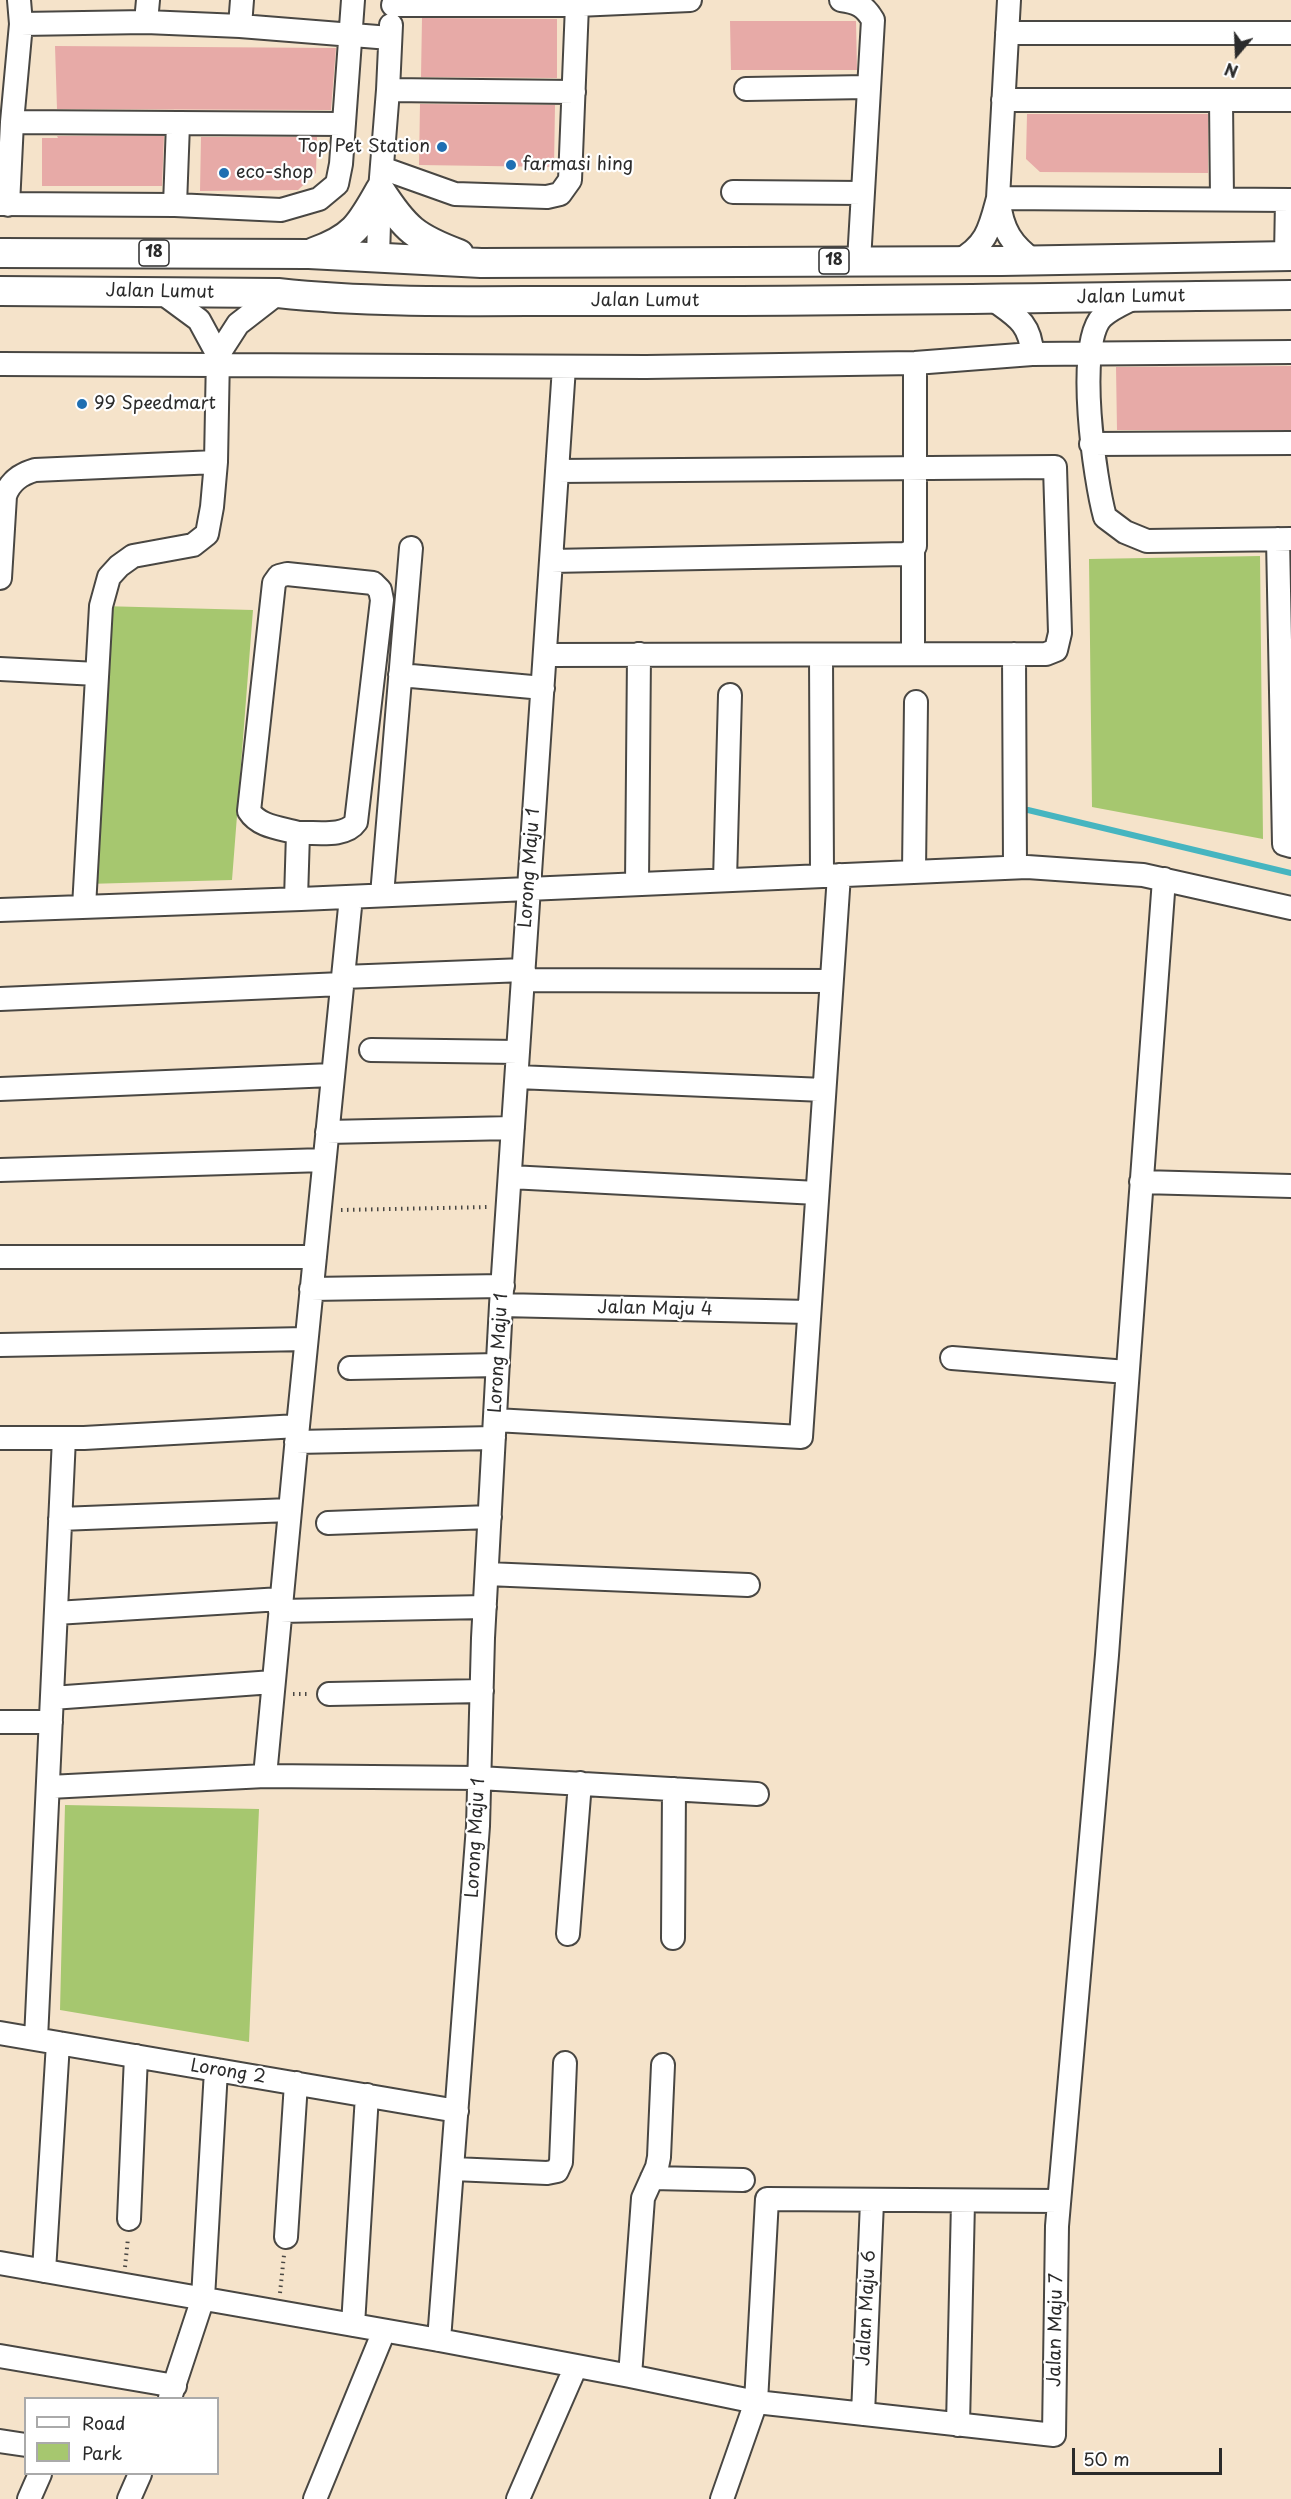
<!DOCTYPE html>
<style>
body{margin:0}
#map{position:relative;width:1291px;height:2499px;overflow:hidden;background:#f5e3ca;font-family:"Playpen Sans",sans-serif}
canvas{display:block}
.legend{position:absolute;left:24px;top:2397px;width:195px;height:78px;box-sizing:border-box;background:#fff;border:2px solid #aaa;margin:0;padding:8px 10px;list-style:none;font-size:18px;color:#2b2b2b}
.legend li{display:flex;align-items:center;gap:12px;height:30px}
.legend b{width:30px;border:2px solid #aaa}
.north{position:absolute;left:1207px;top:24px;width:60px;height:60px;-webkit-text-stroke:4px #fff;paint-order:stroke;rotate:199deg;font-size:16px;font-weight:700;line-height:24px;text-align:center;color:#2b2b2b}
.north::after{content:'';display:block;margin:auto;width:21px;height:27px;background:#2b2b2b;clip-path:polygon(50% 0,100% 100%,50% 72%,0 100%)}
.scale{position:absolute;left:1072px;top:2448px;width:150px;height:27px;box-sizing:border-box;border:3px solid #2b2b2b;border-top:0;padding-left:8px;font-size:18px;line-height:21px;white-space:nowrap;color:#2b2b2b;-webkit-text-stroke:4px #fff;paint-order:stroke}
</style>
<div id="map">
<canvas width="1291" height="2499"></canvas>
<ul class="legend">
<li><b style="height:8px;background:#fff"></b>Road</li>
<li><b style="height:16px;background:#a6c76f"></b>Park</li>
</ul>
<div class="north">N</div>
<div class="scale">50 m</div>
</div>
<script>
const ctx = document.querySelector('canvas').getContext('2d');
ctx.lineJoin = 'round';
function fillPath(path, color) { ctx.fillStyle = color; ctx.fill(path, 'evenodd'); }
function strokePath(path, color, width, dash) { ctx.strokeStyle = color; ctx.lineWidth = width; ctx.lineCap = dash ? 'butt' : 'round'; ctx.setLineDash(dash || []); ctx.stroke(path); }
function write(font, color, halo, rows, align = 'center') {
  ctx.font = font + ' "Playpen Sans",sans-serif'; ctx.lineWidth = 4.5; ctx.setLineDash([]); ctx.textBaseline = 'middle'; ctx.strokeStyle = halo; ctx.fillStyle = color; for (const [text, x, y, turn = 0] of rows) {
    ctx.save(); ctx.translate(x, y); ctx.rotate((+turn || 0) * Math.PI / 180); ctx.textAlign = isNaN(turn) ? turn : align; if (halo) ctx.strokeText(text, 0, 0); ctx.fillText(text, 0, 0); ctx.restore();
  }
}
fillPath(new Path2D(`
 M1260,556l3,283 -171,-32 -3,-248z
 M101,606l152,4 -21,270 -146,4z
 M65,1805l194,4 -10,233 -189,-32z`), '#a6c76f');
strokePath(new Path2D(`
 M1028,810l263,63`), '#46b5c0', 6);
fillPath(new Path2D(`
 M422,18l135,1v59l-136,-1z
 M730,21h126l1,49h-126z
 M55,46l281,2 -5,62 -274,-1z
 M420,104l135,1 -1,62 -135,-2z
 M1027,114h181v59l-168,-1 -14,-13z
 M57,136h107l-2,50h-120v-48h16z
 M201,137h116l-1,36 -18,17 -98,1z
 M1291,366v64h-174l-1,-63z`), '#e7aaa7');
const minor = new Path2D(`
 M19,0l2,24
 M841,0c16,2 24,6 32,20l-14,241
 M393,5h184l113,-5
 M146,22l2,-22
 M240,26l2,-26
 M1007,33h284
 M746,89l121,-2
 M388,90l186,2
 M1003,100h288
 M1221,100l1,99
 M12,122l332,2
 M382,168l73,26 92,3 13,-3 10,-14 7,-175
 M733,192l130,1
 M998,198l293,2
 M999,202c3,28 13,43 35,59
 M0,204l175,1 106,5 38,-11 18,-15 4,-20 12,-164
 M8,205l4,-83 9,-98 125,-2 94,4 150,12
 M175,205l3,-81
 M1286,256l1,-56
 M378,257l2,-67 8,-100 3,-65
 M958,261c29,-16 32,-33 40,-63l11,-198
 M991,298c23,17 40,24 41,56
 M1134,298c-10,5 -24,11 -32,19 -27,28 -7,164 3,200l20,15 22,9 144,-2
 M218,355l20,-31 40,-31
 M0,364l646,3 269,-4 117,-9 259,-2
 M1091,444l200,-1
 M1278,539l6,305 7,2
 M913,550v104
 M551,561l354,-7 8,-4 2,-4v-183
 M0,578l5,-82c5,-15 16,-22 30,-26l181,-8
 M1014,654l1,213
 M545,655l501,-1 10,-4 4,-17 -5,-166 -498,4
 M821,655l1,220
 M0,669l97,5
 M400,675l143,13
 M914,871l2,-169
 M725,880l5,-185
 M637,883l2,-229
 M382,895l29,-347
 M296,899l2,-66c18,-1 47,5 58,-11l26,-222 -2,-10 -7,-7 -86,-9 -8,2 -5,7 -25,228c10,16 32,17 49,22
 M84,907l17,-301 8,-29 10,-11 14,-10 60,-11 14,-11 5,-27 4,-45 2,-107 -19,-35 -38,-28
 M0,910l301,-11 726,-32 116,8 148,33
 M343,977l181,-7
 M523,980l308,1
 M0,999l342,-15
 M371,1050l147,2
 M517,1077l307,13
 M0,1089l332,-14
 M327,1132l186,-4
 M0,1170l324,-10
 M510,1177l307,16
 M1141,1182l150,4
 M0,1257h315
 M311,1289l192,-3
 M501,1305l308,7
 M0,1345l306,-6
 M952,1358l175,14
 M350,1368l148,-3
 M495,1420l306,17 38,-562
 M0,1438h84l214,-12 53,-529
 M296,1442l198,-4
 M60,1519l230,-9
 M328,1523l162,-6
 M487,1574l261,11
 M280,1611l205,-4
 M56,1613l225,-14
 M329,1694l153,-3
 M52,1698l221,-16
 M0,1722h51
 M265,1776l33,-350
 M49,1787l216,-11 214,2 278,16
 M568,1934l12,-151
 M673,1938l1,-149
 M0,2033l457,78
 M36,2039l28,-601
 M453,2169l94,4 10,-2 4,-9 4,-99
 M652,2178l91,2
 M129,2219l7,-163
 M286,2237l10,-154
 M0,2263l439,77 191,36 13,-178 14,-31 2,-10 4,-92
 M44,2271l14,-228
 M353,2325l14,-230
 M439,2340l39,-514 5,-188 18,-333 63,-938
 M0,2356l175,30
 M630,2376l126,26 11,-203 292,2
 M170,2398l33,-100 13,-228
 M863,2414l9,-212
 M958,2425l5,-223
 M0,2441l26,4
 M29,2499l11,-25
 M129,2499l11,-25
 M315,2499l69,-168
 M518,2499l58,-133
 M722,2499l34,-97 298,33 3,-209 50,-571 57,-776`);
const major = new Path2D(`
 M314,252c39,-14 46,-26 66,-62 25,39 36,48 79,64
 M0,253l309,1 172,9 521,-2 289,-5
 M0,291l278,2c111,12 225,7 336,8 226,1 451,-4 677,-6`);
strokePath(minor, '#494743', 26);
strokePath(major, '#494743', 32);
strokePath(new Path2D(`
 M341,1210l148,-3
 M293,1694h17
 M125,2267l3,-29
 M280,2293l4,-38`), '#494743', 4, [1.5, 4.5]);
strokePath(minor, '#fff', 22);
strokePath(major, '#fff', 28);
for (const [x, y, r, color] of [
 [442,147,6,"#1f6fb2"],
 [511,165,6,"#1f6fb2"],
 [224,173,6,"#1f6fb2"],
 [82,404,6,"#1f6fb2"]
]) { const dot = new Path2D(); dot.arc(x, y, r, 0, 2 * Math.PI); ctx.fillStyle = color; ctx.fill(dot); strokePath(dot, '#fff', 2); }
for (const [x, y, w] of [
 [154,253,30],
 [834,261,30]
]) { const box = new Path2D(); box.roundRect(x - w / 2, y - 13, w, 26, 4.5); ctx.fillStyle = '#fff'; ctx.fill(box); strokePath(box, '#2b2b2b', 1.5); }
write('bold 16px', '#2b2b2b', null, [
 ["18",154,253],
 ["18",834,261]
]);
write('18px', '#2b2b2b', '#fff', [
 ["Top Pet Station",430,147,"right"],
 ["farmasi hing",523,165],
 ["eco-shop",236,173],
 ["99 Speedmart",94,404]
], 'left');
write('18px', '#2b2b2b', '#fff', [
 ["Jalan Lumut",160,292,1],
 ["Jalan Lumut",1131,297,-1],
 ["Jalan Lumut",645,301],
 ["Lorong Maju 1",530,868,-86],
 ["Jalan Maju 4",655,1309,1],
 ["Lorong Maju 1",499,1353,-87],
 ["Lorong Maju 1",476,1838,-87],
 ["Lorong 2",228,2072,9],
 ["Jalan Maju 6",867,2308,-87],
 ["Jalan Maju 7",1056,2330,-89]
]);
</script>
